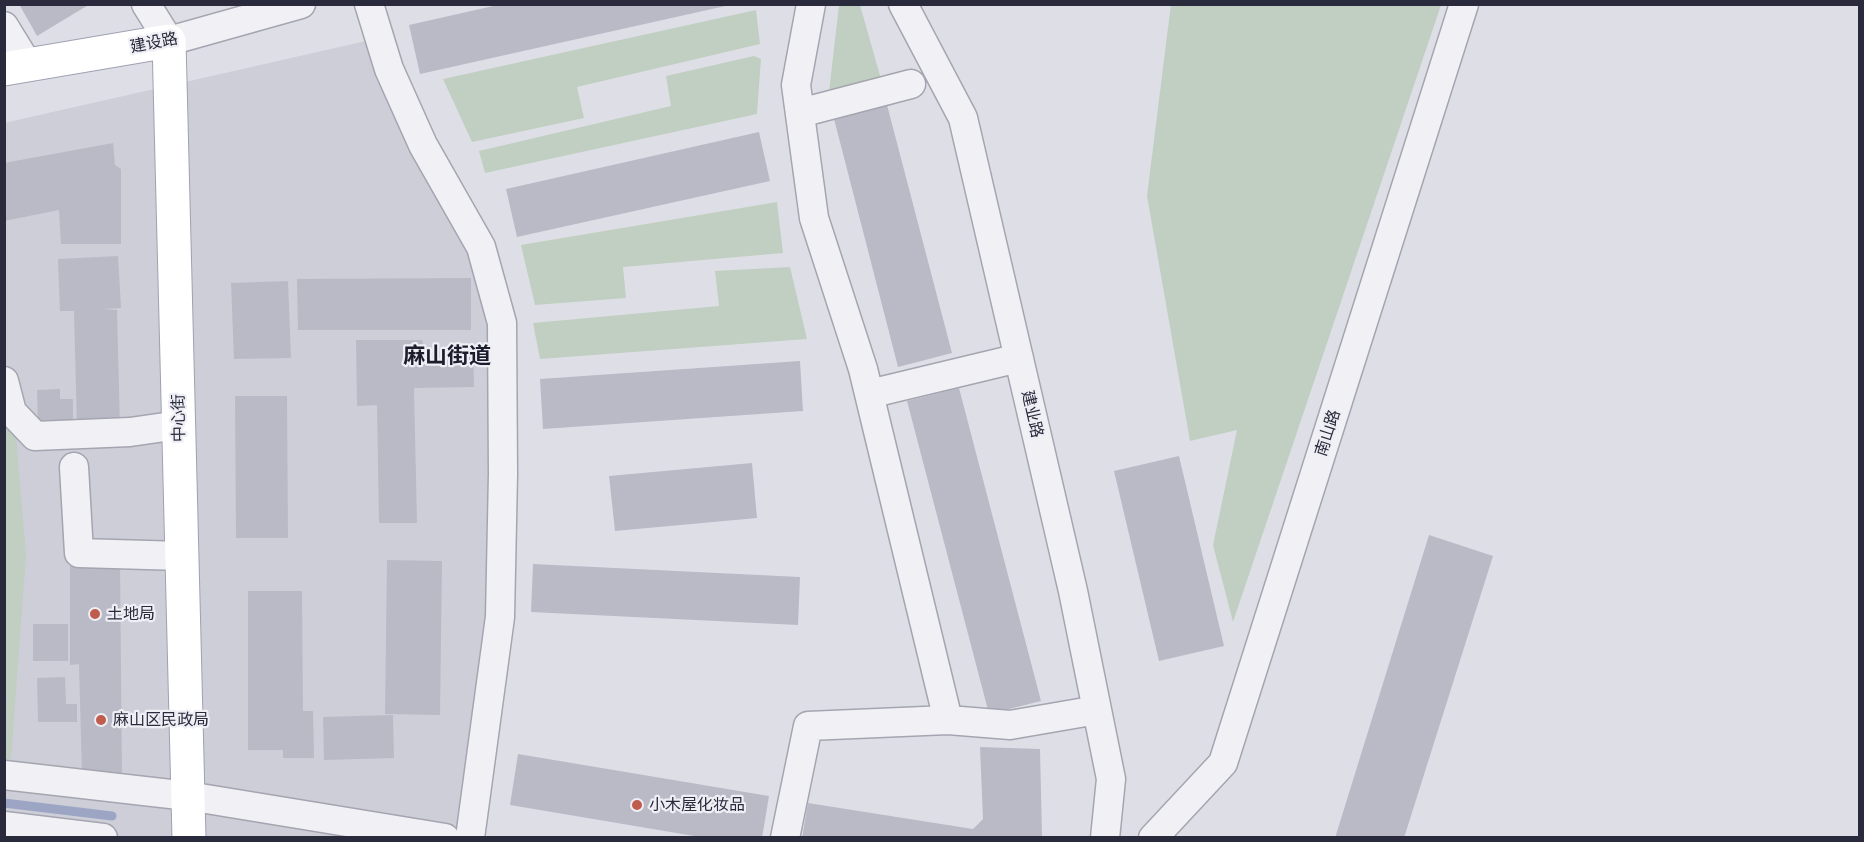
<!DOCTYPE html>
<meta charset="utf-8">
<style>
body{margin:0}
#map{position:relative;width:1864px;height:842px;overflow:hidden;background:#dedfe6;font-family:Inter,sans-serif}
canvas{display:block}
.frame{position:absolute;inset:0;border:6px solid #292b3c;pointer-events:none}
</style>
<div id="map">
<canvas width="1864" height="842"></canvas>
<div class="frame"></div>
</div>
<script>
const ctx = document.querySelector('canvas').getContext('2d');
ctx.lineJoin = 'round';
function fillPath(path, color) { ctx.fillStyle = color; ctx.fill(path, 'evenodd'); }
function strokePath(path, color, width, dash) { ctx.strokeStyle = color; ctx.lineWidth = width; ctx.lineCap = dash ? 'butt' : 'round'; ctx.setLineDash(dash || []); ctx.stroke(path); }
function write(font, color, halo, rows, align = 'center') {
  ctx.font = font + ' Inter,"Noto Sans SC",sans-serif'; ctx.lineWidth = 4.5; ctx.setLineDash([]); ctx.textBaseline = 'middle'; ctx.strokeStyle = halo; ctx.fillStyle = color; for (const [text, x, y, turn = 0] of rows) {
    ctx.save(); ctx.translate(x, y); ctx.rotate((+turn || 0) * Math.PI / 180); ctx.textAlign = isNaN(turn) ? turn : align; if (halo) ctx.strokeText(text, 0, 0); ctx.fillText(text, 0, 0); ctx.restore();
  }
}
fillPath(new Path2D(`
 M366,41l97,198 24,82 3,58 -1,232 -33,226h-451l-1,-714z`), '#cdced8');
fillPath(new Path2D(`
 M1171,4l270,1 -208,617 -20,-77 24,-115 -47,11 -43,-245z
 M839,5h21l21,74 -52,13z
 M756,10l4,34 -183,43 7,31 -112,24 -29,-63z
 M754,56l7,3 -4,55 -272,59 -6,-22 192,-45 -5,-30z
 M777,202l6,51 -160,14 3,31 -91,7 -14,-60z
 M790,267l17,72 -267,20 -7,-36 186,-17 -4,-35z
 M15,424l11,131 -15,204h-6l-1,-333z`), '#c0cfc1');
strokePath(new Path2D(`
 M4,803l108,13`), '#9ca5c3', 9);
fillPath(new Path2D(`
 M19,4h71l-53,32z
 M502,4h228v1l-310,69 -11,-49z
 M886,101l66,252 -54,14 -65,-252z
 M759,132l11,49 -253,56 -11,-48z
 M113,143l2,22 6,4v75h-60l-2,-34 -55,11v-58z
 M118,256l3,52 -18,1 14,1 3,118 -43,1 -3,-118h-14l-2,-52z
 M471,278v52h-173l-1,-51z
 M288,281l3,77 -57,1 -3,-76z
 M356,340h66l2,8 49,-1 1,40 -60,1 3,135h-38l-2,-118 -20,1z
 M800,361l3,50 -260,18 -3,-50z
 M959,388l82,313 -52,13 -82,-313z
 M60,389v10h13v29l-35,1 -1,-39z
 M235,396h52l1,142h-52z
 M1179,456l45,190 -65,15 -45,-190z
 M752,463l5,55 -142,13 -6,-55z
 M1429,535l64,21 -89,282h-69z
 M387,560l55,1 -2,154 -55,-1z
 M120,562l2,214 -40,-1 -3,-111 -9,1v-102z
 M533,564l267,13 -2,48 -267,-13z
 M248,591h54l1,120h10l1,47h-31v-8h-35z
 M33,624h35v37h-35z
 M65,677l1,27h11v18h-39l-1,-44z
 M393,715l1,43 -70,2 -1,-43z
 M980,747l60,2 2,87 -1,2h-239l6,-35 165,26 10,-10z
 M518,754l251,42 -7,42h-56l-196,-33z`), '#b9bac6');
const minor = new Path2D(`
 M146,4l23,37 132,-37
 M369,4l20,65 34,76 58,102 21,76 1,151 -3,143 -30,221
 M903,4l60,114 110,473 38,188 -6,59
 M4,26l24,39
 M800,113l111,-29
 M4,381l8,31 23,24 95,-4 49,-7
 M869,394l150,-36
 M74,467l5,86 103,3
 M948,720l62,5 87,-15
 M4,775l184,21 257,42
 M4,826l99,12
 M785,838l23,-112 140,-6 -85,-351 -49,-151 -18,-133 15,-81
 M1153,838l70,-75 241,-759`);
const major = new Path2D(`
 M4,69l165,-28 20,797`);
strokePath(minor, '#a4a5b0', 31);
strokePath(major, '#9fa1b1', 35);
strokePath(minor, '#f1f1f5', 28);
strokePath(major, '#fff', 33);
for (const [x, y, r, color] of [
 [95,614,6,"#c05c4e"],
 [101,720,6,"#c05c4e"],
 [637,805,6,"#c05c4e"]
]) { const dot = new Path2D(); dot.arc(x, y, r, 0, 2 * Math.PI); ctx.fillStyle = color; ctx.fill(dot); strokePath(dot, '#eeeef4', 2); }
write('16px', '#292b3c', '#eeeef4', [
 ["建设路",154,43,-11],
 ["建业路",1032,414,77],
 ["中心街",179,418,-91],
 ["南山路",1328,433,-72]
]);
write('16px', '#292b3c', '#eeeef4', [
 ["土地局",107,614],
 ["麻山区民政局",113,720],
 ["小木屋化妆品",649,805]
], 'left');
write('bold 22px', '#1b1c2c', '#eeeef4', [
 ["麻山街道",447,356]
]);
</script>
